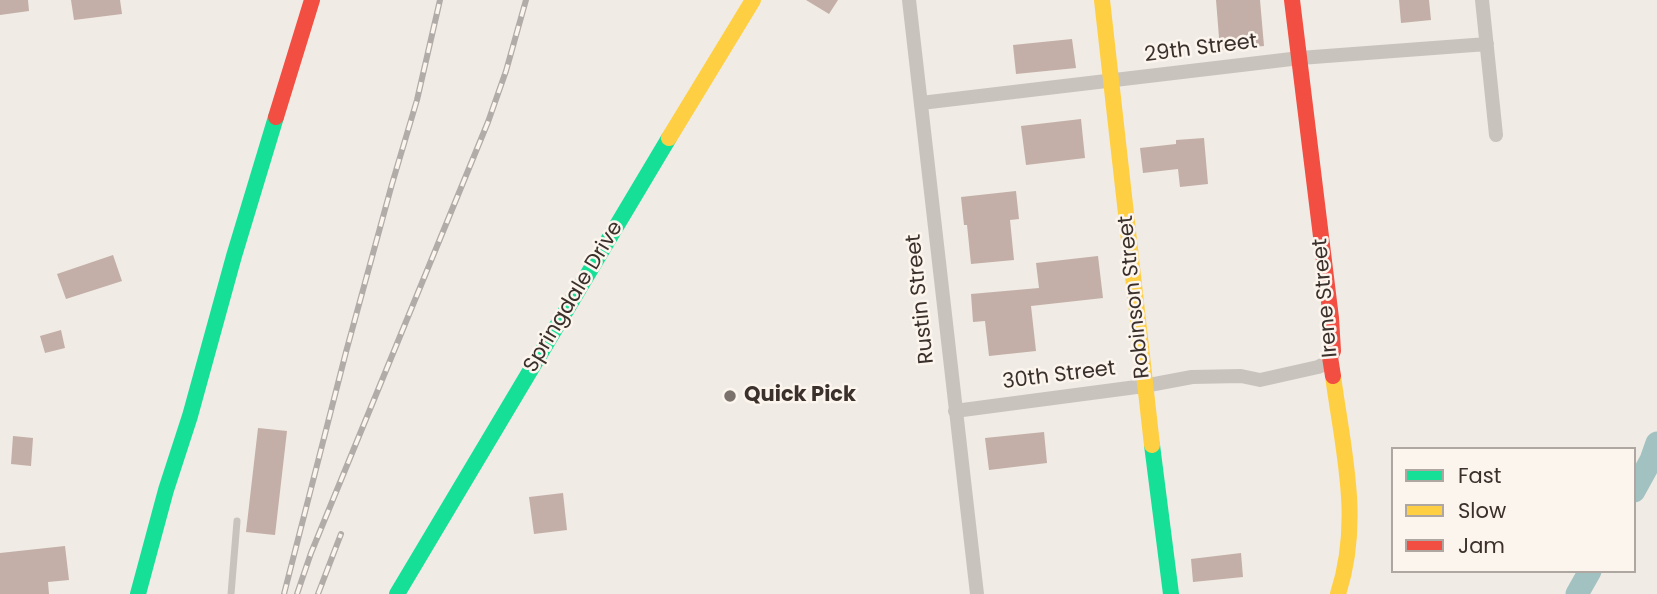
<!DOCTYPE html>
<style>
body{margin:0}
#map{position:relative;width:1657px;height:594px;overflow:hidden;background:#f0ebe5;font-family:Poppins,sans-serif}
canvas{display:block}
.legend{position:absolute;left:1391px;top:447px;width:245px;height:126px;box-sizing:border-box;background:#fbf5ee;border:2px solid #aea6a0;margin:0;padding:9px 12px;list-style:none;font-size:21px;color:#3b302b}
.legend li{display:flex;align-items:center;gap:14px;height:35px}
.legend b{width:35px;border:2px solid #aea6a0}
</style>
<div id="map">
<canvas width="1657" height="594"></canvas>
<ul class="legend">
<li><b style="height:9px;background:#16e098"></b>Fast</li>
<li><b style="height:9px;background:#ffcf43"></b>Slow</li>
<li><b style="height:9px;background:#f24e42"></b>Jam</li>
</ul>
</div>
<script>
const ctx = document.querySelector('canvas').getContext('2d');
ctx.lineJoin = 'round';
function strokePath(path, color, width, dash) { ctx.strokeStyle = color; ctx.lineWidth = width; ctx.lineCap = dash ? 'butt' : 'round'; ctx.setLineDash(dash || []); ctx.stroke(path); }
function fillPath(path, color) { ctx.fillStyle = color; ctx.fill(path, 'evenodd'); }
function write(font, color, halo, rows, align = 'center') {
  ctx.font = font + ' Poppins,sans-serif'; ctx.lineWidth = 5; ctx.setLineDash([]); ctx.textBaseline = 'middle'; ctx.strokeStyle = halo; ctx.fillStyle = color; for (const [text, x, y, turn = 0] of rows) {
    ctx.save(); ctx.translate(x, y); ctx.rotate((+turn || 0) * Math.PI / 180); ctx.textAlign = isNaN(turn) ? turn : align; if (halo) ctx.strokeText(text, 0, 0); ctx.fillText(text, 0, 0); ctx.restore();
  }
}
strokePath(new Path2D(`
 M1634,491l17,-31 6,-17
 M1577,594l13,-23`), '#a1c2c1', 23);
fillPath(new Path2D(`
 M0,0h28l1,11 -29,4z
 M71,0h49l2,14 -48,6z
 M806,0h32l-9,14z
 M1216,0h44l4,46 -44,4z
 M1399,0h30l2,20 -30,3z
 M1072,39l4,29 -60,6 -3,-29z
 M1081,119l4,39 -59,7 -5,-39z
 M1204,138l4,46 -28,3 -2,-18 -35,4 -3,-25 36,-4v-4z
 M1016,191l3,28 -9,1 4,40 -43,4 -4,-39h-3l-3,-28z
 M113,255l9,26 -56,18 -9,-25z
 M1098,256l5,42 -72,8 5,45 -47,5 -4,-35 -12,1 -2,-28 68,-6 -3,-25z
 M61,330l4,18 -20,5 -5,-17z
 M258,428l29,3 -12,104 -29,-3z
 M1044,432l3,31 -58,7 -4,-32z
 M13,436l20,2 -2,28 -20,-2z
 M563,493l4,37 -33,4 -5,-37z
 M65,546l4,34 -21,2 1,12h-49v-41z
 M1241,553l2,24 -50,5 -2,-23z`), '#c3afa7');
strokePath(new Path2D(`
 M231,594l6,-73`), '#c9c3be', 7);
strokePath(new Path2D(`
 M909,0l68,594
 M1482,0l14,135
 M921,103l379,-45 187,-14
 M955,411l189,-25 48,-9 49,-1 19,4 58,-13 9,-4 3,-6`), '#c9c3be', 14);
strokePath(new Path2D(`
 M1152,445l19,149
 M138,594l28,-104 24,-74 44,-160 42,-139
 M397,594l272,-456`), '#16e098', 16);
strokePath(new Path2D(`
 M1102,0l50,445
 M669,138l84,-138
 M1333,376c10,75 29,144 5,218`), '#ffcf43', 16);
strokePath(new Path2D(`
 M1292,0l39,318 2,33 -3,6 3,19
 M276,117l36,-117`), '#f24e42', 16);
const rail = new Path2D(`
 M284,594l62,-242 46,-168 25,-84 23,-100
 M297,594l14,-41 23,-56 154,-375 18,-51 20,-71
 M318,594l23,-60`);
strokePath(rail, '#b1aca8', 6);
strokePath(rail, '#fbf5ee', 3.5, [10]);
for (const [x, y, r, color] of [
 [730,396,7,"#7a716c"]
]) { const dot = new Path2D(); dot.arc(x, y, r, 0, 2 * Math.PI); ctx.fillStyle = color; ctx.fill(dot); strokePath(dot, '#fbf5ee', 2.5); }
write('21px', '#3b302b', '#fbf5ee', [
 ["29th Street",1201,49,-7],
 ["Springdale Drive",574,297,-59],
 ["Robinson Street",1135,297,-96],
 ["Irene Street",1326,298,-95],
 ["Rustin Street",921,299,-96],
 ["30th Street",1059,376,-7]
]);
write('bold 21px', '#3b302b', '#fbf5ee', [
 ["Quick Pick",744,396]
], 'left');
</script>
